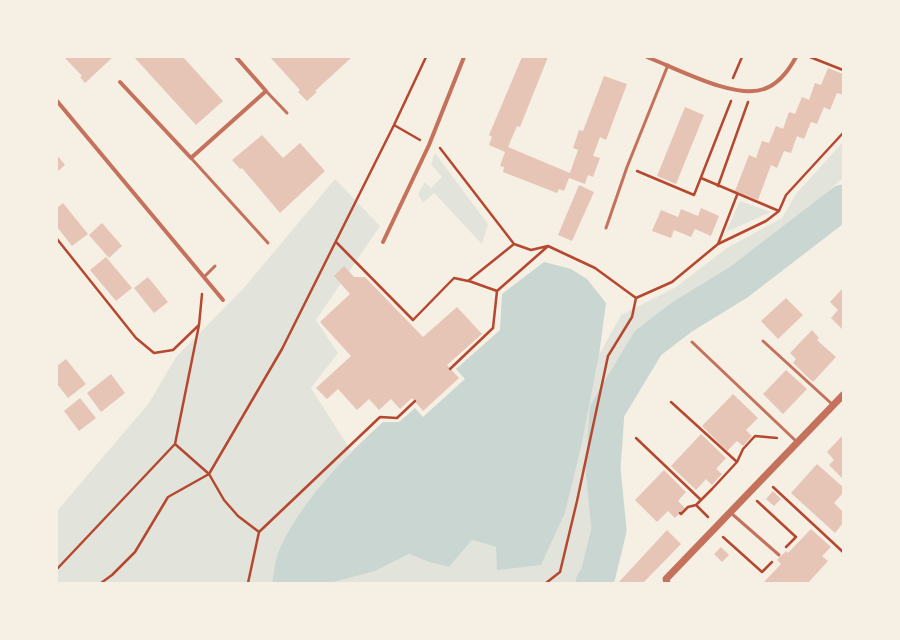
<!DOCTYPE html>
<style>
body{margin:0}
#map{position:relative;width:900px;height:640px;overflow:hidden;background:#f6efe4;font-family:Mulish,sans-serif}
canvas{display:block}
.frame{position:absolute;inset:0;border:58px solid #f6efe4;pointer-events:none}
</style>
<div id="map">
<canvas width="900" height="640"></canvas>
<div class="frame"></div>
</div>
<script>
const ctx = document.querySelector('canvas').getContext('2d');
ctx.lineJoin = 'round';
function fillPath(path, color) { ctx.fillStyle = color; ctx.fill(path, 'evenodd'); }
function strokePath(path, color, width, dash) { ctx.strokeStyle = color; ctx.lineWidth = width; ctx.lineCap = dash ? 'butt' : 'round'; ctx.setLineDash(dash || []); ctx.stroke(path); }
fillPath(new Path2D(`
 M843,142v36l-88,78 -93,66 -38,41 -20,46 -7,60 4,61 -16,44 -7,9h-248l45,-12 34,-17 20,8 20,5 23,-27 24,7 45,18 24,-53 17,-69 17,-88 22,-40 55,-28 51,-39 55,-30 14,-24z
 M435,153l53,71 -6,20 -48,-51 -11,10 -5,-9 7,-12 6,6 11,-11 -11,-13z
 M335,179l45,47 -64,94 22,33 -27,35 40,63 -50,61 -23,39 -6,32h-215v-72l92,-108 27,-46 67,-68z
 M740,201l31,11 -45,20z`), '#e2e4dc');
fillPath(new Path2D(`
 M544,262l27,7 16,10 19,24 -7,52 -17,88 -17,70 -24,52 -44,5 -1,-23 -24,-7 -23,27 -20,-5 -20,-8 -34,17 -45,12h-58c2,-10 3,-24 7,-33 22,-48 65,-93 104,-128h16l16,-14 8,9 42,-38 -9,-10 44,-39 2,-36z`), '#c9d6d2');
strokePath(new Path2D(`
 M593,583l5,-8 11,-45 -6,-61 4,-58 41,-68 34,-26 57,-35 104,-80`), '#c9d6d2', 35);
fillPath(new Path2D(`
 M64,57h49l-28,26 -5,-6 2,-1z
 M134,57h49l40,44 -27,24z
 M270,57h82l-37,34 2,1 -10,9 -9,-9 2,-2z
 M522,57h26l-28,70 -3,-1 -9,21 62,26 8,-23 -5,-2 6,-18 4,1 21,-55 23,8 -21,56 -6,-3 -7,19 7,2 -7,19 -5,-2 -3,9 -16,-6 -5,13 -5,-2 -2,4 -54,-21 1,-5 -4,-1 5,-14 -16,-7 3,-8 -3,-2z
 M828,68l15,6v21l-6,-2 -7,17 -6,-3 -7,17 -6,-2 -7,17 -7,-3 -6,17 -7,-2 -7,17 -6,-3 -13,35 -23,-9 14,-36 7,3 6,-17 7,2 7,-17 7,3 6,-17 6,2 7,-17 7,3 6,-17 6,2z
 M685,107l19,8 -28,69 -19,-8z
 M262,135l21,23 17,-15 25,28 -45,42 -38,-45 -2,1 -8,-9z
 M57,155l8,10 -8,7z
 M579,185l15,7 -22,49 -14,-6z
 M63,203l25,31 -16,12 -15,-19v-19z
 M701,208l18,8 -8,20 -16,-7 -4,8 -17,-7 -3,8 -19,-7 9,-21 17,7 3,-8 17,7z
 M102,223l20,23 -13,12 -20,-23z
 M106,257l26,31 -16,13 -26,-31z
 M344,266l10,11h11l58,60 34,-30 25,27 -35,31 12,13 -36,33 -11,-13 -12,11 -9,-10 -12,11 -10,-11 -12,11 -19,-21 -11,10 -11,-11 35,-32 -31,-34 30,-28 -16,-18z
 M148,277l20,25 -14,11 -20,-25z
 M843,288v42l-12,-12 7,-8 -8,-8z
 M786,298l17,17 -25,24 -17,-18z
 M812,330l7,8 -2,2 19,17 -23,25 -20,-19 3,-4 -6,-6z
 M66,359l20,25 -18,14 -11,-14v-18z
 M786,370l21,19 -24,25 -20,-20z
 M111,374l14,19 -24,19 -14,-19z
 M733,394l25,24 -12,12 6,6 -9,10 -6,-5 -10,10 -25,-25z
 M80,398l16,20 -17,13 -15,-20z
 M701,434l25,24 -10,11 6,5 -10,11 -6,-6 -10,11 -25,-24z
 M843,435v44l-14,-14 5,-5 -7,-8z
 M817,464l26,23v6l-9,10 9,9v11l-8,10 -44,-40z
 M664,470l22,22 -8,9 7,7 -10,10 -7,-7 -11,11 -22,-22z
 M773,491l8,8 -7,7 -8,-7z
 M811,529l20,18 -9,9 6,5 -20,22h-45l18,-19 -4,-4 9,-9 2,2z
 M667,530l14,14 -38,39h-25z
 M721,547l8,8 -7,7 -8,-8z`), '#e6c5b7');
strokePath(new Path2D(`
 M810,57l33,13
 M733,78l9,-21
 M394,125l26,15
 M440,148l74,96
 M637,171l57,24 37,-94
 M701,178l78,33
 M718,186l30,-84
 M57,239l79,99 18,15 19,-3 26,-25 3,-31
 M336,242l77,78 41,-42 14,3 46,-37 17,6 17,-4 47,22 41,30
 M718,244l19,-49
 M469,281l28,10
 M636,298l36,-16 46,-38 48,-23 13,-10 7,-16 57,-62
 M450,369l43,-41 4,-37 50,-44
 M671,402l66,60
 M636,438l65,62
 M175,444l34,30 15,26 14,16 21,16 -11,51
 M773,487l70,65
 M757,501l39,36 -10,10
 M696,505l12,12
 M680,513l1,1 7,-7 8,-2 16,-16 25,-27 6,-13 12,-13 22,2
 M259,532l121,-115 17,1 18,-17
 M723,537l39,35 10,-10
 M57,569l118,-125 24,-119
 M101,583l11,-8 23,-23 33,-55 41,-23 73,-125 112,-224 32,-68
 M546,583l14,-11 17,-71 31,-145 24,-39 4,-19`), '#b5482f', 2.5);
strokePath(new Path2D(`
 M266,91l21,22
 M191,158l77,85
 M606,228l21,-61 41,-102
 M204,277l11,-11
 M763,341l70,64
 M692,342l105,100
 M731,513l48,42`), '#c5725c', 3);
strokePath(new Path2D(`
 M647,57c29,11 88,43 117,32 15,-5 25,-19 32,-32
 M120,82l71,76 75,-67 -30,-34
 M57,101l166,199
 M383,242l46,-97 35,-88`), '#c5725c', 4);
strokePath(new Path2D(`
 M667,583l-1,-4 177,-184`), '#c5725c', 7);
</script>
